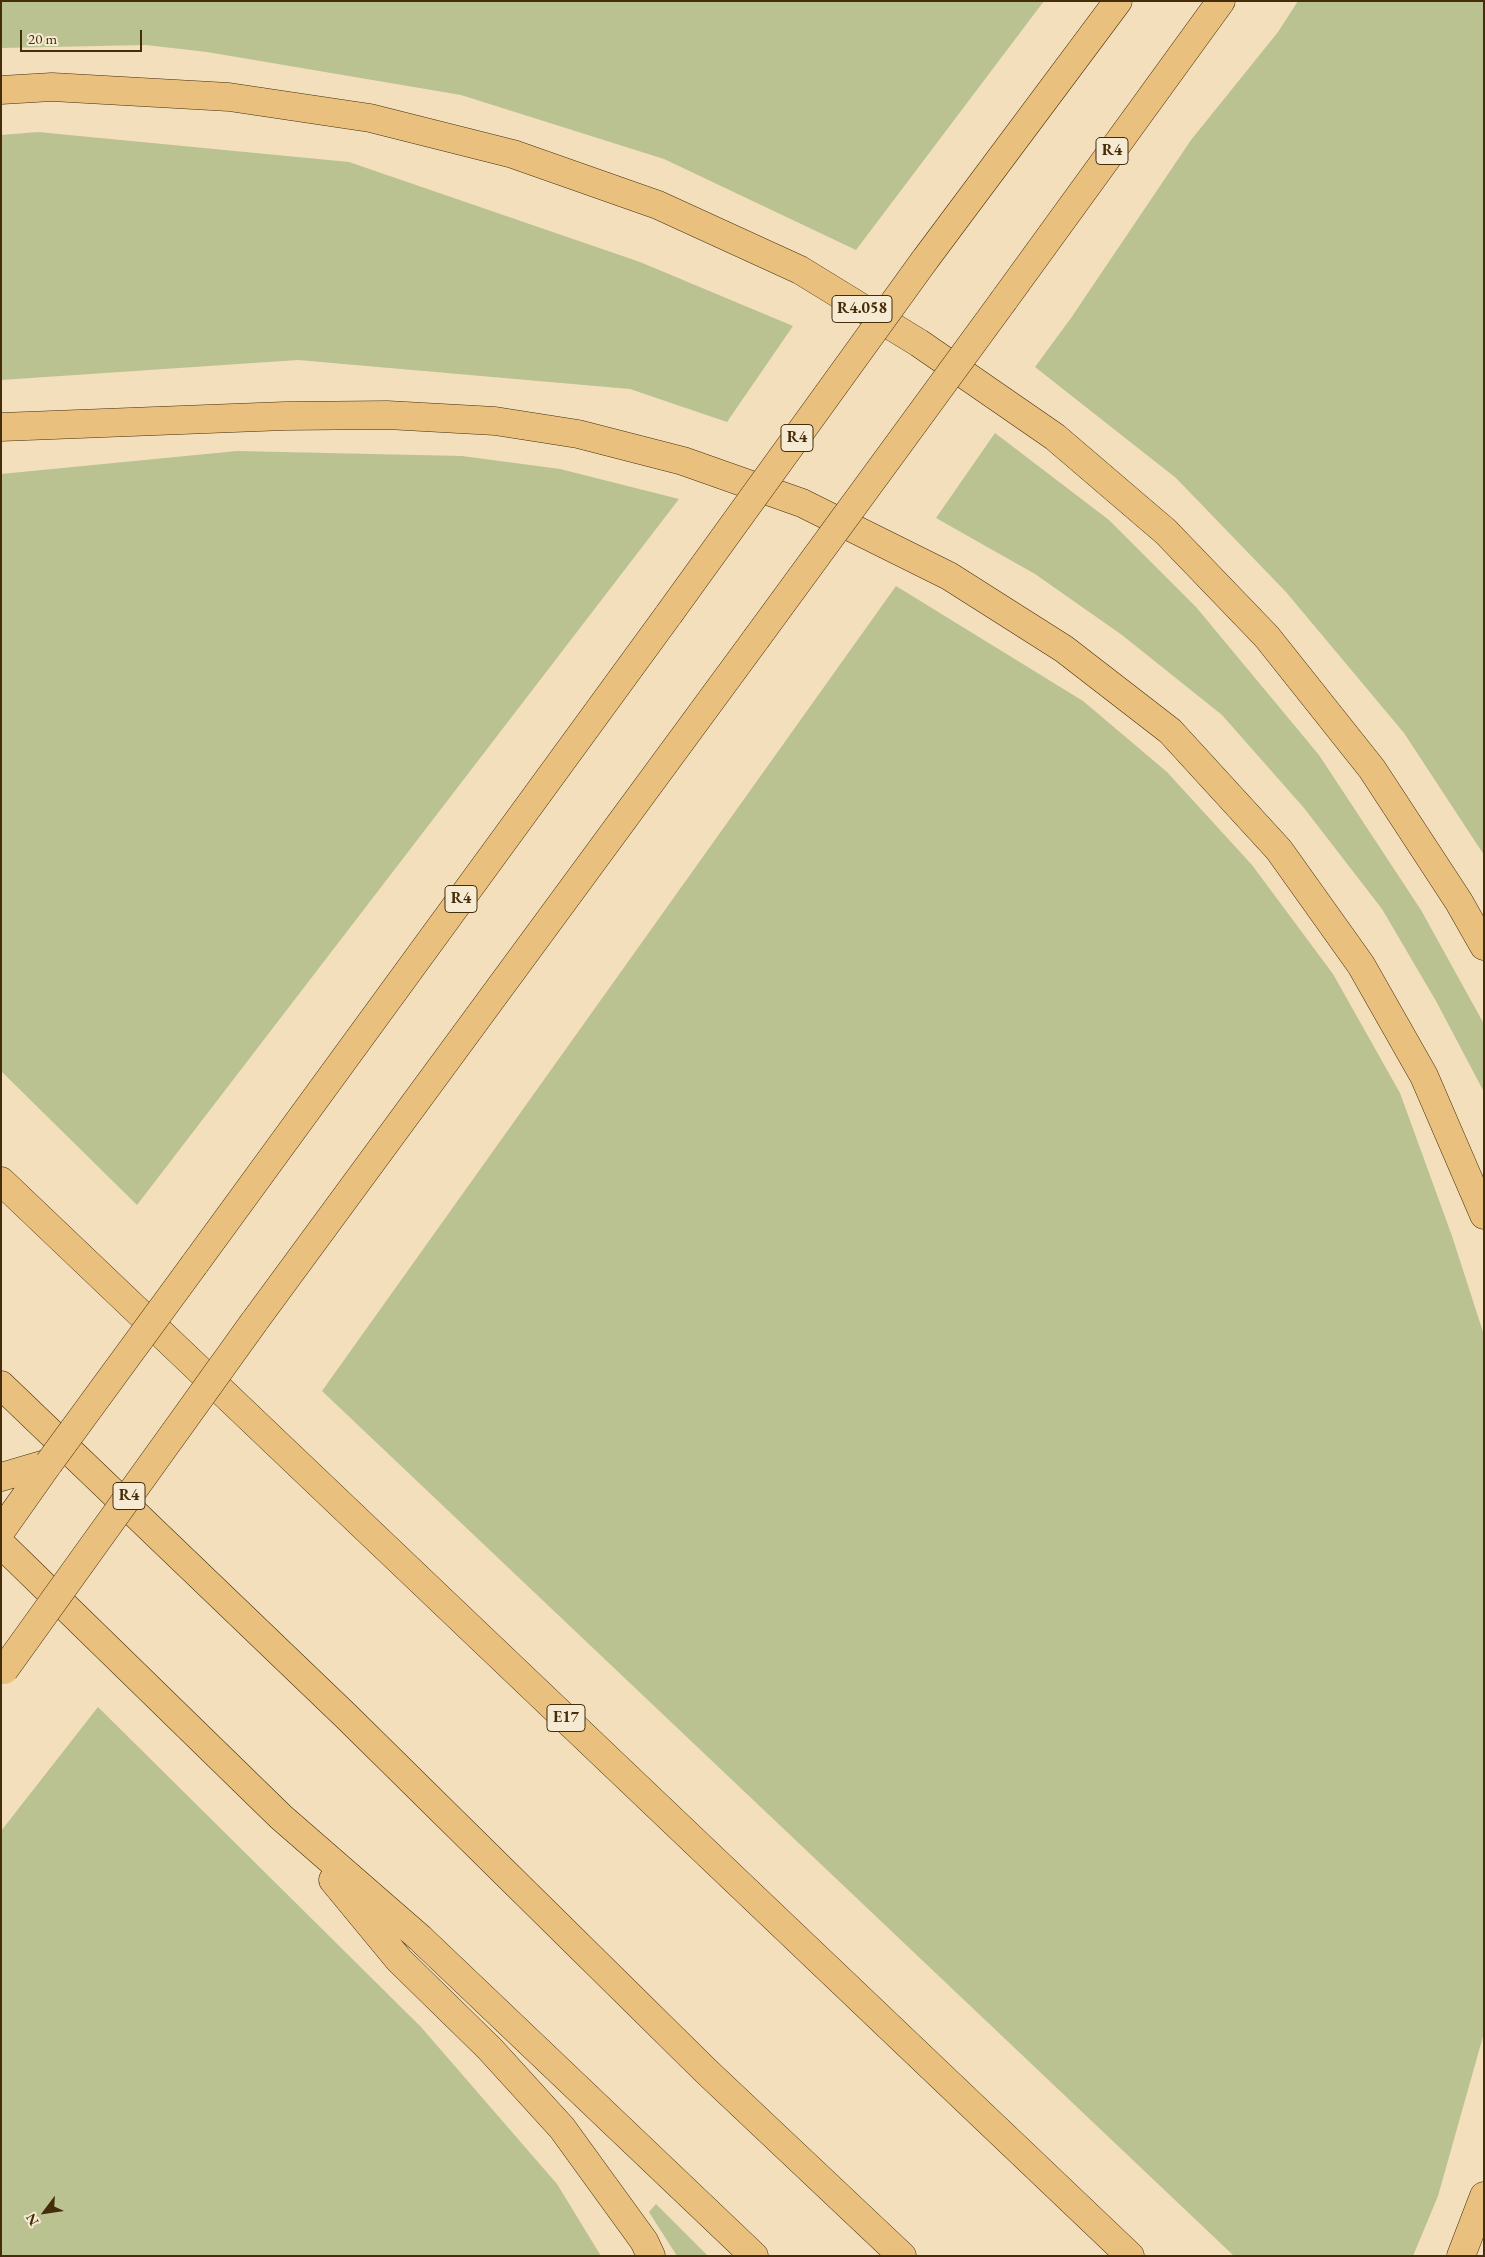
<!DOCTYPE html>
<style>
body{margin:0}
#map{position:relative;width:1485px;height:2257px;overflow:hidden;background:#f3dfbb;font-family:"EB Garamond",serif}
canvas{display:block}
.frame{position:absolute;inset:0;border:2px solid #432d0a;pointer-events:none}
.north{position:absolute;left:20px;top:2187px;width:50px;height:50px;-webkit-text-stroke:4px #f7ead3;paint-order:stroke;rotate:239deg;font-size:14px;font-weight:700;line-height:20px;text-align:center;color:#432d0a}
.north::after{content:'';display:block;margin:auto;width:18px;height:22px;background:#432d0a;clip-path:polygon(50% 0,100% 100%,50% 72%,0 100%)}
.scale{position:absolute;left:20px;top:30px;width:122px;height:22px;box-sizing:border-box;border:2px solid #432d0a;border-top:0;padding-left:6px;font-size:15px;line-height:18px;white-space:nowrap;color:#432d0a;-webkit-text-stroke:4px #f7ead3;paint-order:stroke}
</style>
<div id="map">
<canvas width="1485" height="2257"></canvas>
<div class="frame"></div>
<div class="north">N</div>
<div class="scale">20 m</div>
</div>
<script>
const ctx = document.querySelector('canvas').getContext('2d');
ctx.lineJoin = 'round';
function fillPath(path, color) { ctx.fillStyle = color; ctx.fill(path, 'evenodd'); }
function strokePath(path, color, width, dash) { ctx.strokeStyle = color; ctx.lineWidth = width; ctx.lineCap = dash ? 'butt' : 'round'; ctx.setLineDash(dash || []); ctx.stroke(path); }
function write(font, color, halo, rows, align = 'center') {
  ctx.font = font + ' "EB Garamond",serif'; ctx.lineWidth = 5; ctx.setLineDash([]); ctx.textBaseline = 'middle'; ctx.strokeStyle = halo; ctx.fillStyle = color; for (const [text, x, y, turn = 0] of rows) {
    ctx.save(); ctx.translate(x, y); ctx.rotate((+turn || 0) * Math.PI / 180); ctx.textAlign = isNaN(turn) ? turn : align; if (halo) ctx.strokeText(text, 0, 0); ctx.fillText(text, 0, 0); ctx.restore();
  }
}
fillPath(new Path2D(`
 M1,1h1043l-188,249 -192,-91 -203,-64 -254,-43 -61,-7 -145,3z
 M1298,1h186v854l-80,-122 -118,-141 -110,-114 -141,-111 36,-49 120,-178 87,-108z
 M38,132l311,30 291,100 153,64 -66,96 -97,-33 -332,-29 -297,20v-245z
 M995,433l114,87 87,87 123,148 102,155 63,114v68l-48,-91 -54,-92 -78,-101 -82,-93 -100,-80 -87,-61 -99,-56z
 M237,451l225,5 98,13 119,30 -542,706 -136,-134v-597z
 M896,586l187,115 84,71 85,93 81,109 67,119 52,143 32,99v698l-46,163 -25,60h-179l-912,-865z
 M98,1707l323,320 136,157 44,72h-600v-425z
 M656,2204l52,52h-31l-28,-44z`), '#bac291');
const motorway = new Path2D(`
 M1,90l51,-3 177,10 141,21 143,36 145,51 142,65 119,73 136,94 111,95 101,105 105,132 87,133 25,44
 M924,261l194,-260
 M1004,300l217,-299
 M1,427l284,-11 102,-1 108,6 83,13 105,27 119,42 147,73 115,73 106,82 109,119 82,115 63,111 60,139
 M1,1181l1129,1075
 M194,1265l475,-651
 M254,1322l502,-683
 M1,1385l346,332 359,354 196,185
 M1,1477l48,-14
 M1,1531l48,-68
 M1,1544l280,273 139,121 334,318
 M333,1880l66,80 91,89 72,79 82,113 7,15
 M1461,2256l23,-60`);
strokePath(motorway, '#432d0a', 29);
strokePath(motorway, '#eac07e', 28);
const motorwayBridge = new Path2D(`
 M669,614l255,-353
 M756,639l248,-339
 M49,1463l145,-198
 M4,1670l250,-348`);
strokePath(motorwayBridge, '#432d0a', 29, []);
strokePath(motorwayBridge, '#eac07e', 28);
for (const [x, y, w] of [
 [1112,151,32],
 [862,309,60],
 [797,438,32],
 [461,899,32],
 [129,1496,32],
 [566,1718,38]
]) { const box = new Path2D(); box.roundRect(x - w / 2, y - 13.5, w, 27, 4); ctx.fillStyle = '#f7ead3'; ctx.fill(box); strokePath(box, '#432d0a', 1); }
write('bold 16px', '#432d0a', null, [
 ["R4",1112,151],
 ["R4.058",862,309],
 ["R4",797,438],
 ["R4",461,899],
 ["R4",129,1496],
 ["E17",566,1718]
]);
</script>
